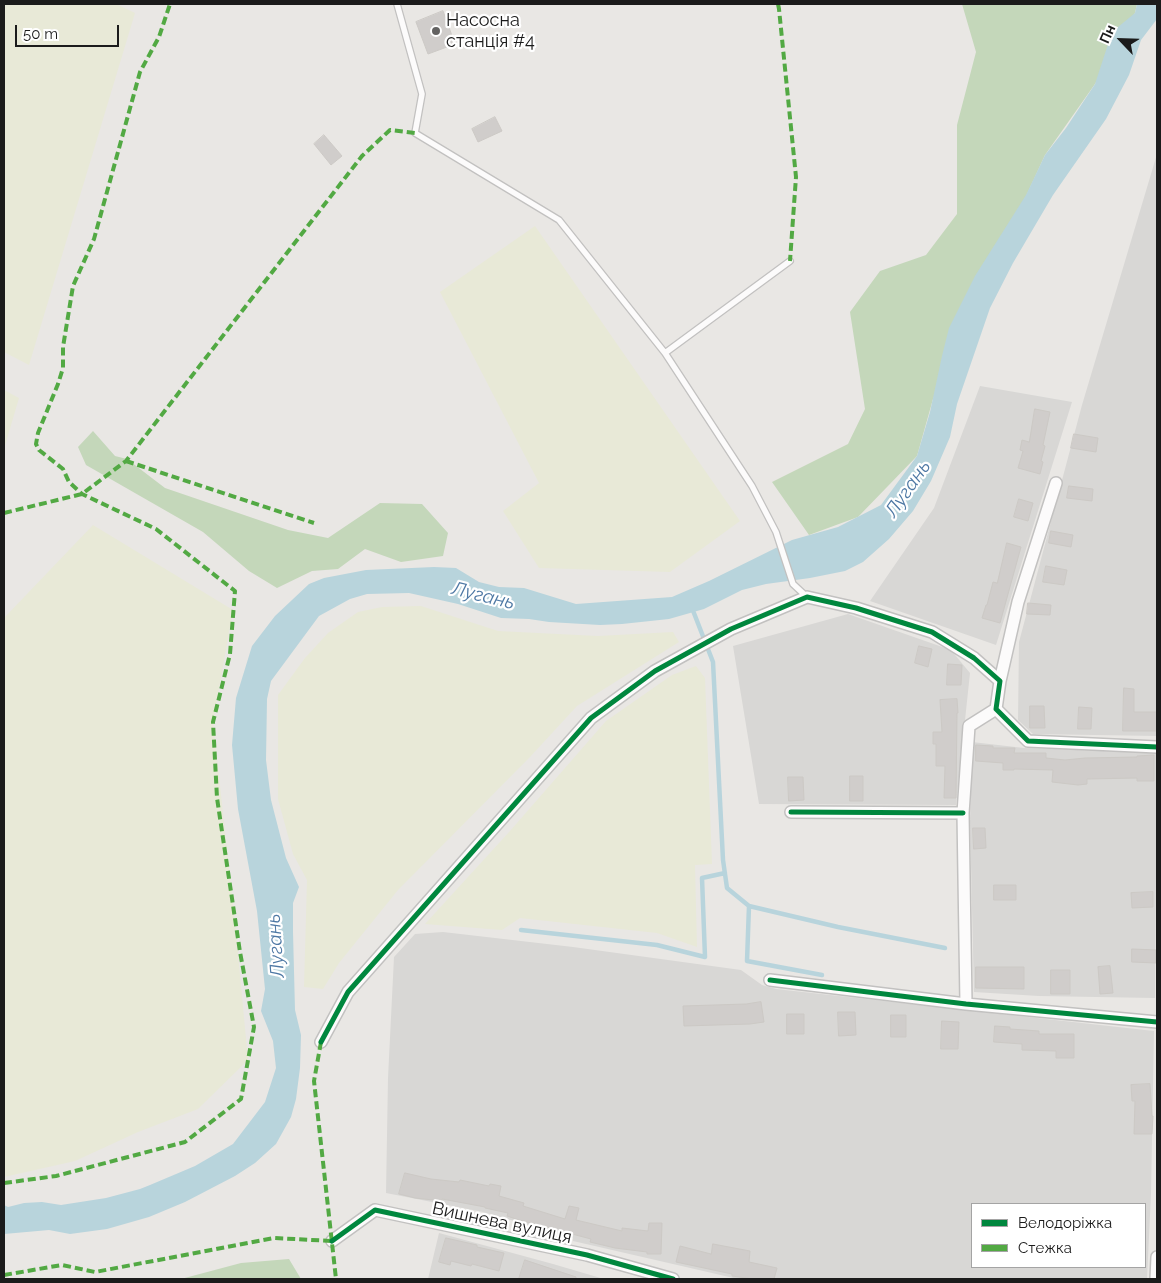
<!DOCTYPE html>
<meta charset="utf-8">
<style>
body{margin:0}
#map{position:relative;width:1161px;height:1283px;overflow:hidden;background:#e9e7e4;font-family:Raleway,sans-serif}
canvas{display:block}
.frame{position:absolute;inset:0;border:5px solid #1b1b1b;pointer-events:none}
.legend{position:absolute;left:971px;top:1203px;width:175px;height:65px;box-sizing:border-box;background:#fff;border:1px solid #a4a4a4;margin:0;padding:6px 9px;list-style:none;font-size:15px;color:#1b1b1b}
.legend li{display:flex;align-items:center;gap:10px;height:25px}
.legend b{width:25px;border:1px solid #a4a4a4}
.north{position:absolute;left:1096px;top:15px;width:50px;height:50px;-webkit-text-stroke:4px #fff;paint-order:stroke;rotate:294deg;font-size:14px;font-weight:700;line-height:20px;text-align:center;color:#1b1b1b}
.north::after{content:'';display:block;margin:auto;width:18px;height:22px;background:#1b1b1b;clip-path:polygon(50% 0,100% 100%,50% 72%,0 100%)}
.scale{position:absolute;left:15px;top:25px;width:104px;height:22px;box-sizing:border-box;border:2px solid #1b1b1b;border-top:0;padding-left:6px;font-size:15px;line-height:18px;white-space:nowrap;color:#1b1b1b;-webkit-text-stroke:4px #fff;paint-order:stroke}
</style>
<div id="map">
<canvas width="1161" height="1283"></canvas>
<div class="frame"></div>
<ul class="legend">
<li><b style="height:6px;background:#00873e"></b>Велодоріжка</li>
<li><b style="height:6px;background:#52a943"></b>Стежка</li>
</ul>
<div class="north">Пн</div>
<div class="scale">50 m</div>
</div>
<script>
const ctx = document.querySelector('canvas').getContext('2d');
ctx.lineJoin = 'round';
function fillPath(path, color) { ctx.fillStyle = color; ctx.fill(path, 'evenodd'); }
function strokePath(path, color, width, dash) { ctx.strokeStyle = color; ctx.lineWidth = width; ctx.lineCap = dash ? 'butt' : 'round'; ctx.setLineDash(dash || []); ctx.stroke(path); }
function write(font, color, halo, rows, align = 'center') {
  ctx.font = font + ' Raleway,sans-serif'; ctx.lineWidth = 4.5; ctx.setLineDash([]); ctx.textBaseline = 'middle'; ctx.strokeStyle = halo; ctx.fillStyle = color; for (const [text, x, y, turn = 0] of rows) {
    ctx.save(); ctx.translate(x, y); ctx.rotate((+turn || 0) * Math.PI / 180); ctx.textAlign = isNaN(turn) ? turn : align; if (halo) ctx.strokeText(text, 0, 0); ctx.fillText(text, 0, 0); ctx.restore();
  }
}
fillPath(new Path2D(`
 M1157,154v582l-124,-2 -15,-14 1,-78 63,-237z
 M980,386l92,16 -76,243 -126,-44 64,-93z
 M848,614l103,36 19,23 -14,132 -197,-1 -26,-158z
 M972,742l52,6 133,5 -2,245 -116,-2 -65,-4 -4,-171z
 M443,932l130,15 168,23 21,15 14,4 378,42 -3,163 -4,85h-409l-165,-38v-3l-90,-26 -97,-19 2,-115 6,-121 21,-23zM972,1204h173v63h-173z
 M439,1233l114,31 51,15h-176z`), '#d8d7d5');
fillPath(new Path2D(`
 M4,4h112l19,9 -106,352 -25,-13z
 M535,226l205,295 -70,51 -131,-4 -36,-57 36,-28 -99,-191z
 M4,390l15,8 -15,51z
 M93,525l140,85 -20,112 22,200 13,138 -50,49 -60,23 -63,29 -71,16v-559z
 M421,606l77,25 100,5 75,-4 6,10 -102,64 -47,51 -132,133 -59,73 -16,26 -19,-2 3,-107 -14,-26 -15,-55v-104l27,-37 23,-25 30,-21 24,-5z
 M696,666l9,12 7,186 -17,1 2,82 -40,-14 -137,-15 -18,12 -77,-6 85,-93 96,-110 66,-46z`), '#e8e9d7');
fillPath(new Path2D(`
 M962,4h175l-2,9 -40,71 -50,71 -112,244 -16,57 -59,61 -49,18 -37,-53 76,-38 17,-35 -15,-97 30,-41 46,-16 31,-41v-89l19,-73z
 M93,431l22,25 12,3 38,29 123,42 40,8 52,-35 42,1 26,29 -5,23 -42,6 -36,-13 -27,20 -26,2 -35,17 -28,-17 -46,-39 -117,-67 -8,-18z
 M289,1259l12,20h-120l60,-16z`), '#c4d7ba');
fillPath(new Path2D(`
 M1137,4h20v15l-16,21 -12,35 -23,44 -53,76 -40,68 -23,45 -33,96 -7,33 -19,44 -18,30 -24,28 -26,23 -18,9 -35,7 -44,6 -24,6 -38,19 -35,10 -47,5 -22,1 -51,-3 -20,-3 -28,-1 -43,-14 -49,-11 -42,1 -17,5 -31,17 -48,65 -4,18 -1,61 5,40 15,58 13,29 -6,16v29l2,78 6,25 -1,33 -4,31 -5,18 -15,27 -21,19 -20,13 -50,26 -36,15 -42,12 -37,5 -21,-4 -45,4v-29l4,2 16,-4 18,-1 19,3 45,-7 34,-9 10,-4 45,-19 38,-22 32,-42 11,-34 -3,-27 -12,-30 4,-22 -8,-78 -19,-102 -6,-64 4,-47 16,-52 23,-30 34,-32 15,-6 42,-8 68,-3 22,1 23,14 20,5 25,1 52,16 96,-7 37,-16 83,-41 46,-13 43,-22 36,-49 13,-44 12,-56 7,-28 26,-52 51,-81 19,-40 21,-27 29,-44 17,-52 23,-19z`), '#b8d4dc');
strokePath(new Path2D(`
 M692,608l21,54 10,198 4,28 22,18 89,21 107,21
 M749,906l-2,55 75,14
 M521,930l136,15 48,12 -3,-79 23,-5`), '#b8d4dc', 4.5);
const building = new Path2D(`
 M443,11l12,33 -27,10 -12,-32z
 M495,117l7,14 -24,11 -6,-13z
 M324,135l18,21 -11,9 -17,-21z
 M1035,409l15,3 -7,33 2,1 -4,15 2,1 -3,12 -22,-6 5,-17 -3,-1 2,-10 7,2z
 M1074,434l24,4 -2,14 -25,-4z
 M1069,486l24,3 -1,12 -25,-3z
 M1019,499l14,4 -5,18 -14,-4z
 M1051,531l22,4 -2,12 -22,-4z
 M1007,543l14,4 -21,76 -18,-5 4,-13h1l6,-23 4,1z
 M1046,566l21,4 -3,15 -21,-3z
 M1028,603l23,2 -1,10 -23,-1z
 M919,646l13,3 -4,18 -13,-4z
 M948,664l14,1 -1,20h-14z
 M1124,688l10,1v23h23v19h-34z
 M957,699l1,14h-1l-1,85h-12l1,-32h-9v-22h-3v-12h9l-2,-32z
 M1030,706h14l1,22h-15z
 M1079,707l13,1 -1,21h-13z
 M976,745l17,1v2h22l-1,5h32v5l19,2 20,-2 52,-1v-1l17,-1v26h-17v-3l-50,1v5l-9,1 -26,-3 1,-12 -39,-1v1h-11v-7l-27,-2z
 M850,776h13v25h-13z
 M788,777h15l1,23 -15,1z
 M973,828h12l1,20 -12,1z
 M994,885h22v15h-22z
 M1153,892v15l-21,1 -1,-15z
 M1132,949l24,1v13l-24,-1z
 M1110,966l3,27 -13,1 -2,-27z
 M976,967h48v22l-48,-1z
 M1051,970h19v24h-19z
 M761,1002l3,20 -14,2 -66,2 -1,-20 63,-2z
 M838,1012h17l1,23 -17,1z
 M787,1014h17v20h-17z
 M891,1015h15v22h-15z
 M942,1021l17,1 -1,27h-17z
 M995,1026l15,1v2l29,2v3h35v24h-18v-7l-34,-1v-6l-28,-2z
 M1150,1084l2,32h1l-1,18h-18l1,-33h-3l-1,-16z
 M405,1173l26,6 28,3 1,-2 29,6 1,-2 11,2 -2,10 25,7 -1,3 42,13 4,-13 10,2 -3,12 46,11v-3l26,3 1,-8h13l-1,31h-14v-2l-32,-4 -25,-6 1,-3 -72,-19 -12,-4 1,-3 -23,-5v-1l-43,-8v2l-27,-3 -16,-4z
 M446,1238l31,7v2l27,6 -5,18 -27,-7 -1,2 -20,-5 -1,4 -11,-3z
 M713,1244l37,7 -1,11 28,6 -3,11h-21l-21,-3v-2l-56,-12 4,-16 31,8z
 M525,1260l51,17v2h-57z`);
fillPath(building, '#d0cdcb');
strokePath(building, '#ccc9c5', 1);
const lane = new Path2D(`
 M397,4l25,90 -7,39 144,87 106,133
 M790,261l-125,92 87,133 24,46 17,52 14,13`);
const street = new Path2D(`
 M1000,681l18,-79 38,-119
 M791,812l172,1
 M770,980l196,24 191,18
 M966,1004l-3,-191 6,-87 27,-17
 M321,1042l27,-50 243,-274 64,-47 76,-42 76,-32 49,11 76,24 42,26 26,23 -4,28 32,32 129,6
 M332,1241l43,-31 212,45 86,24
 M1156,1279l1,-22`);
strokePath(lane, '#c2c1c0', 8);
strokePath(street, '#c2c1c0', 14);
strokePath(lane, '#fcfbfb', 5.5);
strokePath(street, '#fcfbfb', 11);
strokePath(new Path2D(`
 M778,4l1,5 17,168 -6,84
 M126,461l188,62
 M4,513l78,-19 44,-33 236,-305 28,-26 25,3
 M321,1042l-7,39 22,198
 M4,1183l52,-7 129,-34 56,-43 13,-72 -14,-75 -23,-154 -4,-76 17,-68 5,-63 -79,-62 -74,-35 -13,-12 -6,-13 -24,-19 -3,-6 2,-11 20,-49 5,-16v-21l10,-61 21,-47 46,-167 19,-35 11,-33
 M4,1275l58,-10 33,7 179,-34 58,3`), '#52a943', 4, [8, 4]);
strokePath(new Path2D(`
 M791,812l172,1
 M770,980l196,24 191,18
 M321,1042l27,-50 243,-274 64,-47 76,-42 76,-32 49,11 76,24 42,26 26,23 -4,28 32,32 129,6
 M332,1241l43,-31 212,45 86,24`), '#00873e', 5);
for (const [x, y, r, color] of [
 [436,31,5,"#636261"]
]) { const dot = new Path2D(); dot.arc(x, y, r, 0, 2 * Math.PI); ctx.fillStyle = color; ctx.fill(dot); strokePath(dot, '#fff', 2); }
write('18px', '#1b1b1b', '#fff', [
 ["Насосна",446,21],
 ["станція #4",446,42]
], 'left');
write('18px', '#1b1b1b', '#fff', [
 ["Вишнева вулиця",502,1223,12]
]);
write('italic 19px', '#4e78a4', '#fff', [
 ["Лугань",908,489,-55],
 ["Лугань",483,596,14],
 ["Лугань",276,946,-94]
]);
</script>
